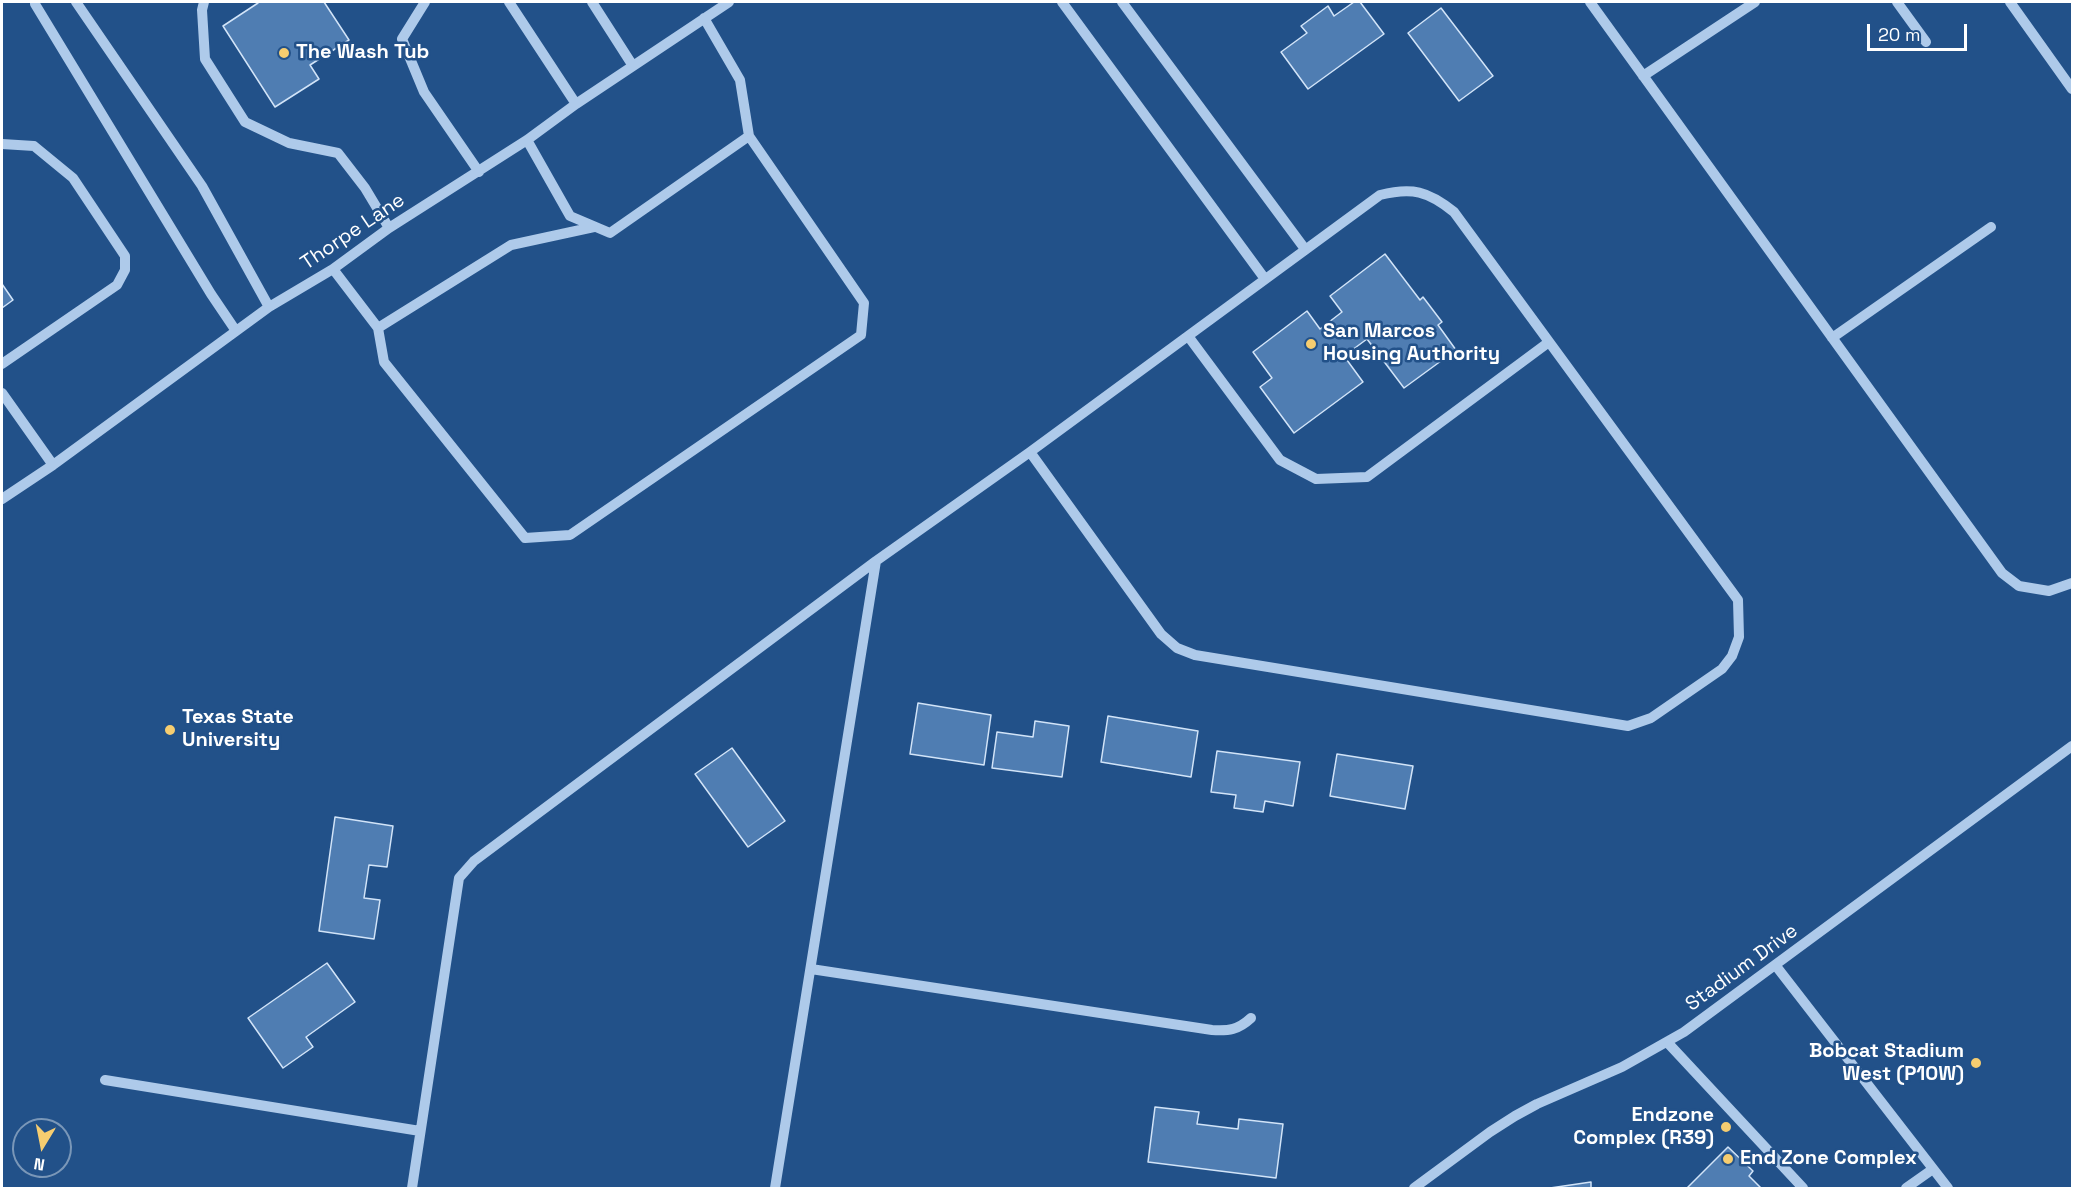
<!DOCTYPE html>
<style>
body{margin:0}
#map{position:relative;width:2074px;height:1190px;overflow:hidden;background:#225189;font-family:"Space Grotesk",sans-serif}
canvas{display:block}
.frame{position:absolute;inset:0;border:3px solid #fff;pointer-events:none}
.north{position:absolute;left:12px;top:1118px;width:60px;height:60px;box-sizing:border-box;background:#225189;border:2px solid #7a97b8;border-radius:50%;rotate:190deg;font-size:16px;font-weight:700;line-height:24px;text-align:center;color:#fff}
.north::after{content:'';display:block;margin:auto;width:21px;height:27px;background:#f6cd70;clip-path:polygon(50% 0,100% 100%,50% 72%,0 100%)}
.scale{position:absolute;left:1867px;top:24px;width:100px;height:27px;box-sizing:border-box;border:3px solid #fff;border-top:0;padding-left:8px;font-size:18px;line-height:21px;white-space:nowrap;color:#fff;-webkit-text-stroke:4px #225189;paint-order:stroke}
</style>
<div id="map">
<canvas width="2074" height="1190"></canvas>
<div class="frame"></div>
<div class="north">N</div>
<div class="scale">20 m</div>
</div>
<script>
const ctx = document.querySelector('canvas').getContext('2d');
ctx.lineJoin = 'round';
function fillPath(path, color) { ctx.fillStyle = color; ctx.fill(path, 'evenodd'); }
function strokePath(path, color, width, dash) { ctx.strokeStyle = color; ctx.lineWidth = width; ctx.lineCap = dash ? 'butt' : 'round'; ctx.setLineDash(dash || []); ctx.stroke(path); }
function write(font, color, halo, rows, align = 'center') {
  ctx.font = font + ' "Space Grotesk",sans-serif'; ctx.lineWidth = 5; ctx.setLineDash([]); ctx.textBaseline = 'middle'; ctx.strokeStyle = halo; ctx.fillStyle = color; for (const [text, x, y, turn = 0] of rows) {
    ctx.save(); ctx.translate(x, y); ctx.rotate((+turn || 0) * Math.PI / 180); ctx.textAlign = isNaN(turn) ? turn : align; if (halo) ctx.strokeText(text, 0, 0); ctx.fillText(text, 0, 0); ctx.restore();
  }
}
const building = new Path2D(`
 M257,2h67l25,38 -39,25 9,14 -44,28 -52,-81 35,-23z
 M1354,2h6l24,32 -76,55 -27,-37 26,-19 -6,-7 27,-20 6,10z
 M1441,8l52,68 -34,25 -51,-68z
 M1385,254l35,46 3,-3 19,25 -4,3 18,25 -52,38 -37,-49 -23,17 19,26 -69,51 -34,-46 12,-9 -19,-26 54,-41 13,18 22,-17 -12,-16z
 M2,284l11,16 -11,8z
 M918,703l73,12 -7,50 -74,-11z
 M1108,716l90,15 -7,46 -90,-15z
 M1035,721l34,5 -7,51 -70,-9 5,-36 36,5z
 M732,748l53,73 -37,26 -53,-73z
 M1217,751l83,11 -7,44 -28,-5 -2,11 -29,-4 2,-13 -25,-3z
 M1337,754l76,12 -8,43 -75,-13z
 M335,817l58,9 -6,41 -18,-2 -5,33 16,2 -6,39 -55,-8z
 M327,963l28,39 -49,35 7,10 -30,21 -35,-50z
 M1155,1107l44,5 -2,12 41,5 1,-10 44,5 -7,54 -128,-16z
 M1728,1147l25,24 -4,5 12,12h-74z
 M1591,1182v6h-41z`);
fillPath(building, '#4f7db2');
strokePath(building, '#d2e4f8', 1.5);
strokePath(new Path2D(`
 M35,2v2l176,290 25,37
 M76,2l126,184 67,121
 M204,2l-2,8 3,49 40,63 44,21 49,10 27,35 24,40
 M425,2l-23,37 22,53 55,80
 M509,2l67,102
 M592,2l41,64
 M1062,2l203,277
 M1122,2l183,247
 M1590,2l412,571 17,13 30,5 23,-8
 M1897,2l29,40
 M2010,2l62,87
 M1643,76l112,-74
 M527,140l43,76 40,17 139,-97
 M2,144l32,2 39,32 52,78v14l-8,15 -115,79
 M333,269l45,59 133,-83 83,-18
 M378,328l6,34 141,176 45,-3 291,-200 3,-32 -115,-167 -9,-56 -36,-62
 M1188,336l92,124 36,19 51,-2 182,-135
 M1832,338l159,-111
 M2,393l51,72
 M2,499l51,-34 216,-158 64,-38 56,-41 138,-88 49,-36 153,-102
 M1776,966l172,222
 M811,969l401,61c17,1 26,0 39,-12
 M1667,1042l136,146
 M105,1080l315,51
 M412,1188l47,-310 15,-17 402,-300 154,-109 350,-257c32,-8 48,-4 74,17l284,388 1,37 -7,19 -10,13 -71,49 -23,8 -433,-71 -18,-7 -16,-14 -131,-182
 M775,1188l101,-627
 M1414,1188l76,-56 25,-16 22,-12 85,-37 62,-35 388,-286
 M1906,1188l27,-19`), '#aecaea', 10);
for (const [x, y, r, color] of [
 [284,53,6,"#f6cd70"],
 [1311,344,6,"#f6cd70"],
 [170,730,6,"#f6cd70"],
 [1976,1063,6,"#f6cd70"],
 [1726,1127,6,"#f6cd70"],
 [1728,1159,6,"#f6cd70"]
]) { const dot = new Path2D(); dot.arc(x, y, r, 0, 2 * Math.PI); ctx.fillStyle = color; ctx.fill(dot); strokePath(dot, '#225189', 2); }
write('bold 20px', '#fff', '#225189', [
 ["The Wash Tub",296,53],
 ["San Marcos",1323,332],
 ["Housing Authority",1323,355],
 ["Texas State",182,718],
 ["University",182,741],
 ["Bobcat Stadium",1964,1052,"right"],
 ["West (P10W)",1964,1075,"right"],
 ["Endzone",1714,1116,"right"],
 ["Complex (R39)",1714,1139,"right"],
 ["End Zone Complex",1740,1159]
], 'left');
write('20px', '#fff', '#225189', [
 ["Thorpe Lane",353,232,-34],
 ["Stadium Drive",1742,968,-36]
]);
</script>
